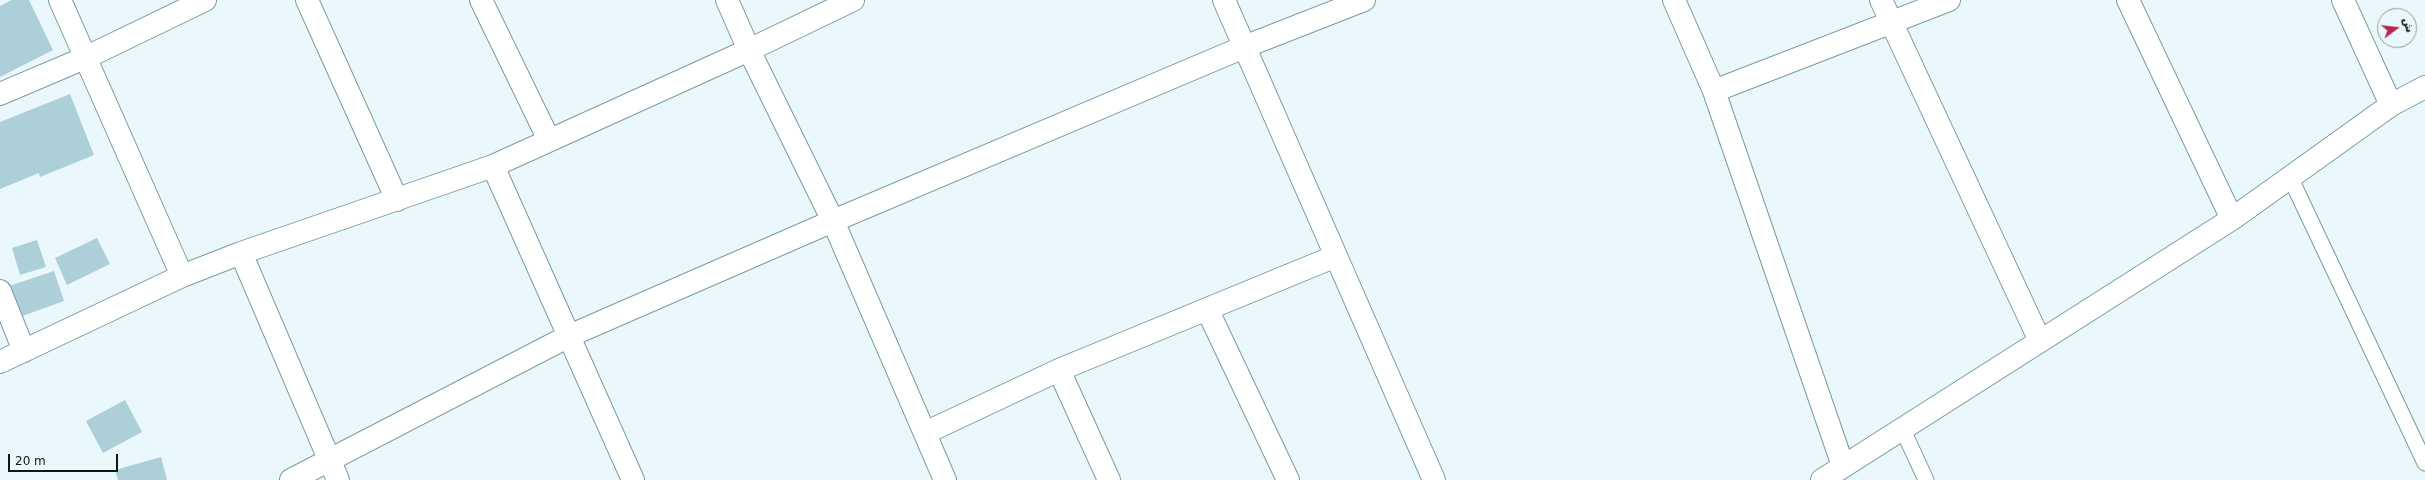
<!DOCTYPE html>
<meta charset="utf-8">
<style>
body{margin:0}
#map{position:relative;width:2425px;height:480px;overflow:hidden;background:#eaf8fc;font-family:"DejaVu Sans","Noto Naskh Arabic",sans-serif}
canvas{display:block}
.north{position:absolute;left:2377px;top:8px;width:40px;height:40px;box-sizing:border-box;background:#eaf8fc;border:1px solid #909ea2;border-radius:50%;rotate:75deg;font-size:11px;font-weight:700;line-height:16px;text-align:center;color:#0a171b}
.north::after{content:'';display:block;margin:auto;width:14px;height:18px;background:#b62656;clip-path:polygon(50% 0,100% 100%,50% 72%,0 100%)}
.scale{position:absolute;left:8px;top:454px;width:110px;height:18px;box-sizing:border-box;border:2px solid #0a171b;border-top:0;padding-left:5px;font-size:12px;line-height:14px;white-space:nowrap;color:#0a171b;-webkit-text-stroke:3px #eaf8fc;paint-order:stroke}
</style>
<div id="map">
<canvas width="2425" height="480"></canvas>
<div class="north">ش</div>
<div class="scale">20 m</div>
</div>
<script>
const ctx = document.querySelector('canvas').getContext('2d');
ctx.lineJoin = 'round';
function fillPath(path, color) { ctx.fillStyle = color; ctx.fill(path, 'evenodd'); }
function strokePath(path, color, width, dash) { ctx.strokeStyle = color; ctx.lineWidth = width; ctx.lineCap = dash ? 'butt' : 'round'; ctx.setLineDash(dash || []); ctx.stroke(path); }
fillPath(new Path2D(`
 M11,0h18l24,50 -53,27v-71z
 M70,94l24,61 -54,22 -1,-4 -39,16v-67z
 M97,238l13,26 -43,21 -12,-27z
 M37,240l9,27 -26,8 -8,-27z
 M54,271l10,30 -47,17 -11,-31z
 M125,400l17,32 -39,21 -17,-32z
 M161,457l6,23h-49l-3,-10z`), '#adcfd9');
const service = new Path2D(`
 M2290,177l135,286
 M1902,428l24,52`);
const minor = new Path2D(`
 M60,0l122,276
 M307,0l90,200
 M481,0l68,140
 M727,0l22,50 84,171 112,259
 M1224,0l210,480
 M1674,0l40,91 129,375
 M1881,0l159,341
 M2128,0l104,219
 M2343,0l48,105
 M1714,91l235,-91
 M0,94l87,-37 118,-57
 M493,166l140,314
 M241,253l97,227
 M0,291l24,60
 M1207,309l81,171
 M0,362l182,-86 59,-23 252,-87 256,-116 104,-50
 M1059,370l50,110
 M925,433l134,-63 277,-114
 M291,480l278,-144 264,-115 411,-174 120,-47
 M1822,480l410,-261 159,-114 34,-18`);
strokePath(service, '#799ba4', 17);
strokePath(minor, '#799ba4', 24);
strokePath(service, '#fff', 15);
strokePath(minor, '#fff', 22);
</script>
